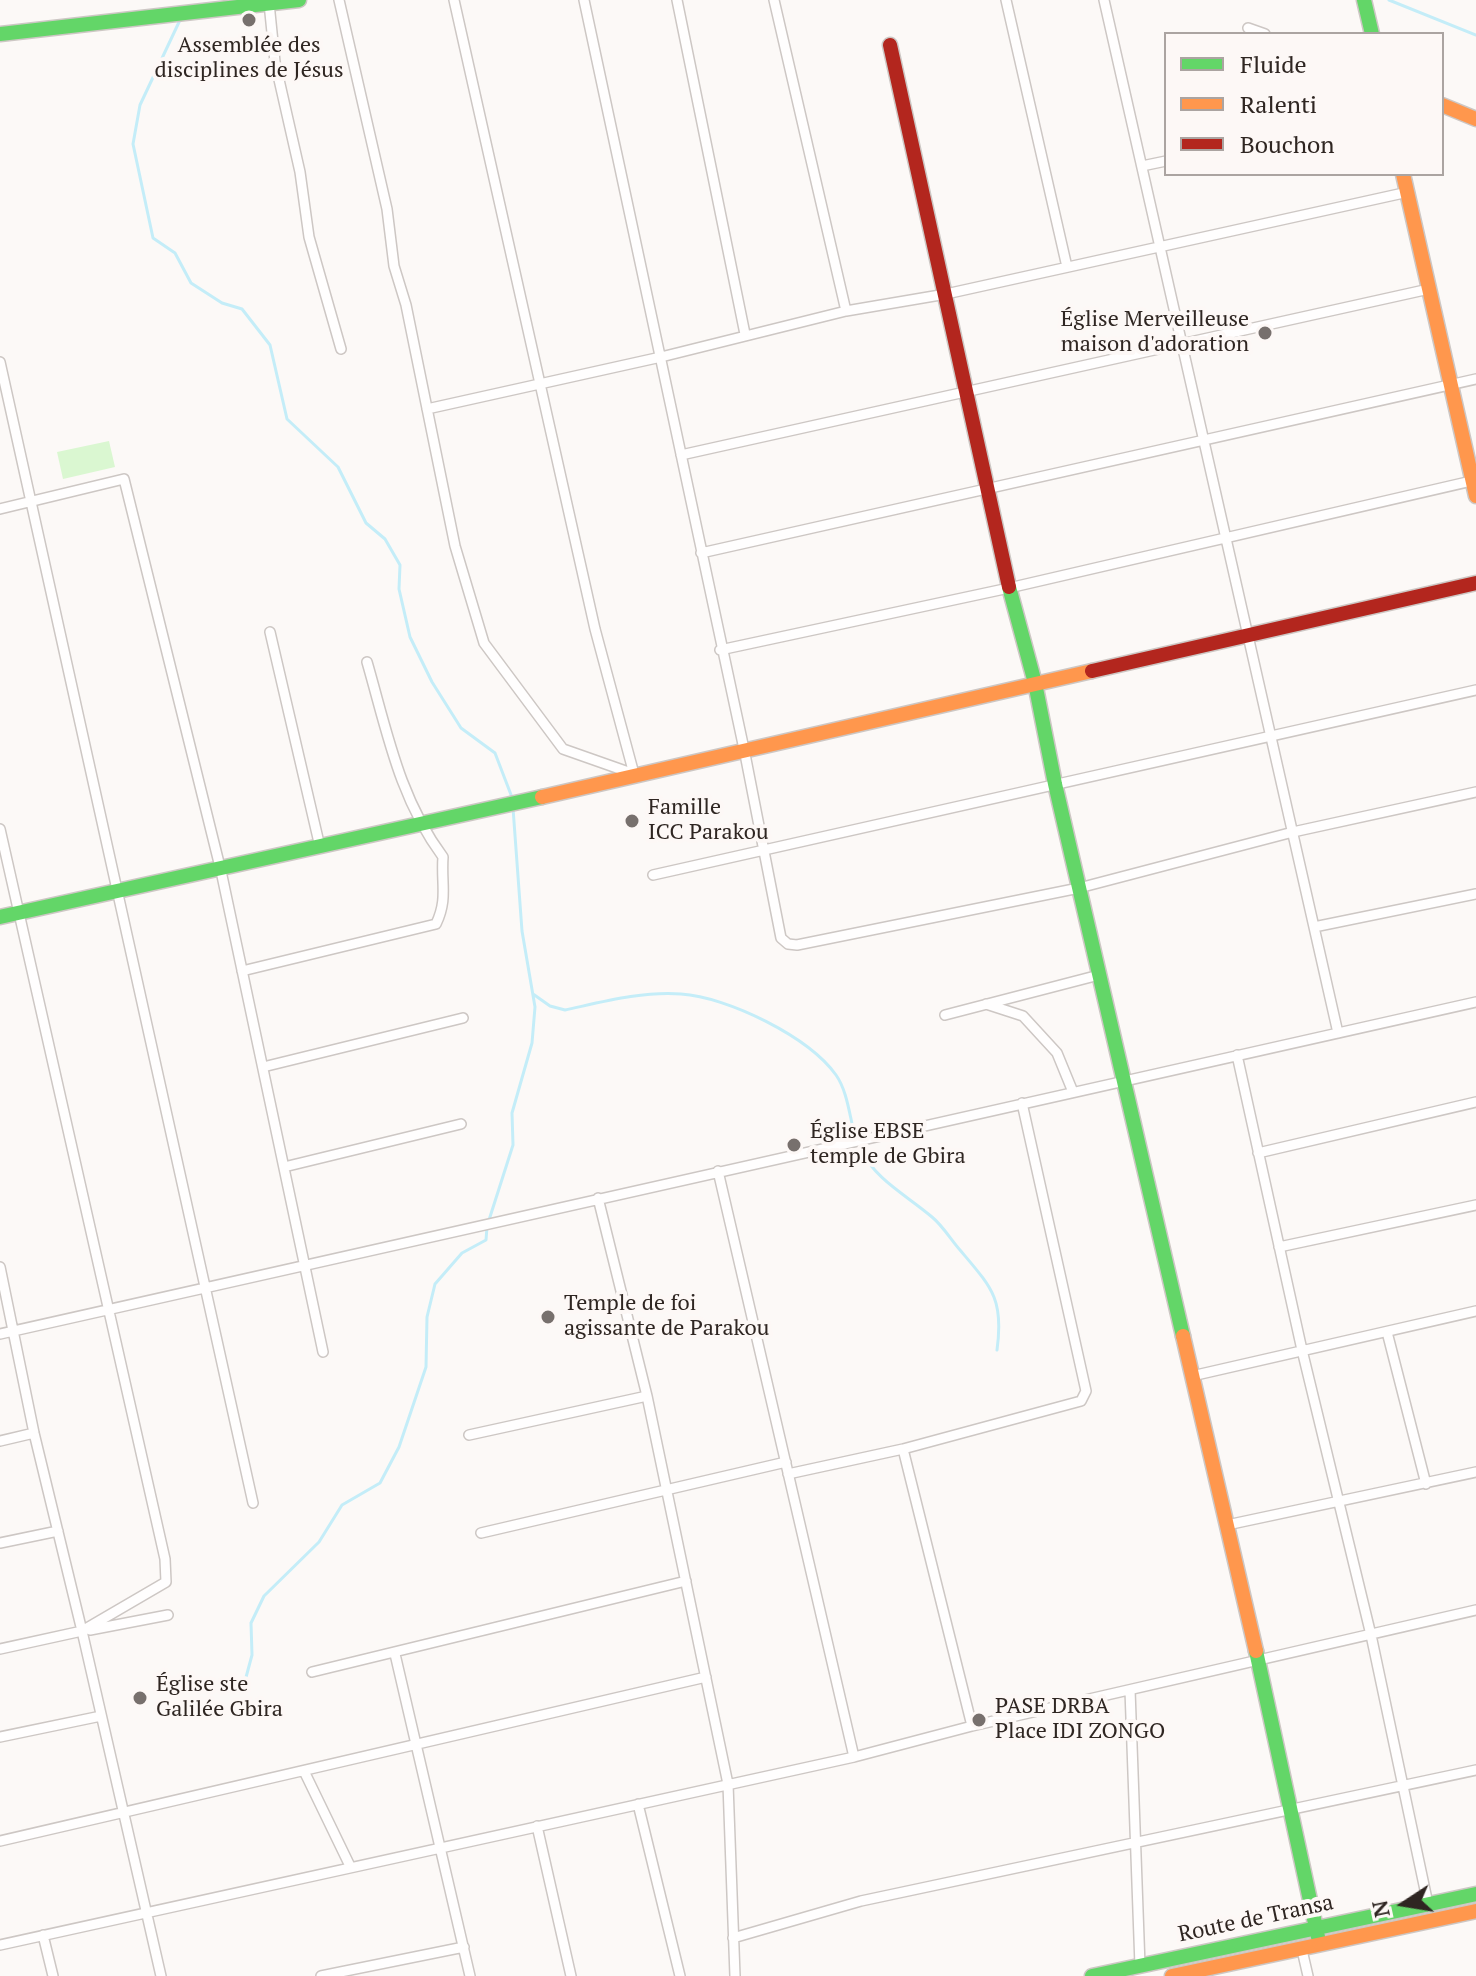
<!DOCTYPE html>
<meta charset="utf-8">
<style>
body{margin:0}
#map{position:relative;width:1476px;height:1976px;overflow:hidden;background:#fcf9f7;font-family:"PT Serif",serif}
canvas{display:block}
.legend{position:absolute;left:1164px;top:32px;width:280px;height:144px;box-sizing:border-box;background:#fdf8f6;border:2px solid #aba4a1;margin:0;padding:10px 14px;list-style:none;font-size:24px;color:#2f2622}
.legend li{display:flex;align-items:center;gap:16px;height:40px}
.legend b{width:40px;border:2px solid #aba4a1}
.north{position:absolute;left:1364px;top:1864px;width:80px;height:80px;-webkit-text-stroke:6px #fdf8f6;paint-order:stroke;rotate:258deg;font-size:22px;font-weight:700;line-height:32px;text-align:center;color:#2f2622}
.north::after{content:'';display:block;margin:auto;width:28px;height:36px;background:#2f2622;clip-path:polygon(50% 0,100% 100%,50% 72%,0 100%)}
</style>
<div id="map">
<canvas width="1476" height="1976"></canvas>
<ul class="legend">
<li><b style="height:10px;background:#63d668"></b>Fluide</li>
<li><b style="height:10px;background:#ff974d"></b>Ralenti</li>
<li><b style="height:10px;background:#b3261e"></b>Bouchon</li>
</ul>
<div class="north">N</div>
</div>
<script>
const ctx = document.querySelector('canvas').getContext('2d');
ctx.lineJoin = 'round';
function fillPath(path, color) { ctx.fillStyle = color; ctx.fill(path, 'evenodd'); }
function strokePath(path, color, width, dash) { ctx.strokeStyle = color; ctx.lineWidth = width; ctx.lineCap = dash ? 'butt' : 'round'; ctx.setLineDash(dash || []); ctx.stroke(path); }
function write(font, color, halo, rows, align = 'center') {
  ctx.font = font + ' "PT Serif",serif'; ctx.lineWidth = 8; ctx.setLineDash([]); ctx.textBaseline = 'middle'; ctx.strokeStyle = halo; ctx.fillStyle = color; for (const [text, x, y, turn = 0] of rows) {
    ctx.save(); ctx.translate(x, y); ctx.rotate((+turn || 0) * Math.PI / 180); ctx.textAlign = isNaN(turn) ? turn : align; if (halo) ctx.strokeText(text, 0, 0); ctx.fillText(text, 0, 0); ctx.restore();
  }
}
fillPath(new Path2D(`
 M109,441l6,26 -52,12 -6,-27z`), '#daf7d1');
strokePath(new Path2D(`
 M1389,0l87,35
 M180,20l-40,85 -7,39 20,94 22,15 16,30 31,20 20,6 28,36 17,74 51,48 28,56 19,16 15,26 -1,24 11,48 22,45 29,46 34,25 18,47
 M533,994l17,12 15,4c37,-8 78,-19 116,-16 47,3 128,43 155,81 10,14 13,36 17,53
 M860,1149c17,32 45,45 72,68 11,9 19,23 28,33 32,38 44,49 37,100
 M489,1220l24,-75 -1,-32 20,-70 3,-36 -13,-76 -9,-123
 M245,1681l7,-26 -1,-32 13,-27 55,-54 23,-37 38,-22 19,-36 27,-80 1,-50 8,-33 27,-31 24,-13 1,-13`), '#c4edf8', 3);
const street = new Path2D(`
 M339,0l48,209 7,57 12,39 49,241 29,97 79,106 71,25
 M454,0l141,629 39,145
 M584,0l160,749 37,189 7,6 9,1 282,-57 214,-56 183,-40
 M677,0l68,334
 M774,0l72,311
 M1006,0l61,267
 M1104,0l234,1033
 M269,3l6,59 25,110 9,65 32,112
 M1248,28l17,6
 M1142,166l24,-5
 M0,362l253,1141
 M427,409l234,-52 185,-46 100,-17 462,-102
 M681,455l748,-166
 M0,509l124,-30 97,392 102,481
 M701,553l775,-174
 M270,632l50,215
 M720,650l289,-62 467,-108
 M0,829l165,730 1,23 -84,49
 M653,875l823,-185
 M1314,927l162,-33
 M242,971l194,-47c12,-25 5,-40 7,-67 -44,-59 -56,-126 -76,-195
 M986,1004l37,12 34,37 16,39
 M945,1015l154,-40
 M1237,1055l65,295 69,285 57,269
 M263,1067l200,-49
 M1258,1153l218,-51
 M284,1167l177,-43
 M718,1171l136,586
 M598,1198l49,198 81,388 7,192
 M1279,1247l197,-42
 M0,1267l34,166 48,198
 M1387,1332l39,152
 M0,1334l1476,-332
 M1192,1376l284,-65
 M469,1435l178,-39
 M0,1441l34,-8
 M903,1449l69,277
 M788,1474l115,-25 178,-48 5,-10 -64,-288
 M1227,1525l249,-53
 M481,1533l305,-71
 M0,1543l58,-12
 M90,1630l78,-15
 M0,1649l82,-18 79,345
 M395,1654l75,322
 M312,1672l374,-91
 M1130,1690l10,276
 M0,1737l101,-21
 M304,1771l46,95
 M638,1804l42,172
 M537,1826l34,150
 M0,1841l706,-164
 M43,1935l10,41
 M733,1938l128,-37 615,-131
 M0,1945l854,-188 118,-31 504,-116
 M1302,1950l6,26
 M321,1976l143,-29`);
const fast = new Path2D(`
 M1364,0l8,34
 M0,34l299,-34
 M1009,587l26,96 20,101 128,552
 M0,917l542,-120
 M1256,1651l62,286
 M1092,1976l384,-82`);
const slow = new Path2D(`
 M1442,105l34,14
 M1403,174l73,322
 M542,797l550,-126
 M1183,1336l73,315
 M1172,1976l304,-65`);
const jam = new Path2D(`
 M890,45l119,542
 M1092,671l384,-88`);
strokePath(street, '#cdc7c4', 12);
strokePath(fast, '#cdc7c4', 17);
strokePath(slow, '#cdc7c4', 17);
strokePath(jam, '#cdc7c4', 17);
strokePath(street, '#fffefe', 9);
strokePath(fast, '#63d668', 14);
strokePath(slow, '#ff974d', 14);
strokePath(jam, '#b3261e', 14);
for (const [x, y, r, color] of [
 [249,20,8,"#77706d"],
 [1265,333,8,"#77706d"],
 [632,821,8,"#77706d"],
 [794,1145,8,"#77706d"],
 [548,1317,8,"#77706d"],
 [140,1698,8,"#77706d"],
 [979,1720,8,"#77706d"]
]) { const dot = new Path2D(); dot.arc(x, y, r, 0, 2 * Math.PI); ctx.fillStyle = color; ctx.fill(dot); strokePath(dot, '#fdf8f6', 3); }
write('22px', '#2f2622', '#fdf8f6', [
 ["Assemblée des",249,46,"center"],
 ["disciplines de Jésus",249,71,"center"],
 ["Église Merveilleuse",1249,320,"right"],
 ["maison d'adoration",1249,345,"right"],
 ["Famille",648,808],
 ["ICC Parakou",648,833],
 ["Église EBSE",810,1132],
 ["temple de Gbira",810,1157],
 ["Temple de foi",564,1304],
 ["agissante de Parakou",564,1329],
 ["Église ste",156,1685],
 ["Galilée Gbira",156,1710],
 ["PASE DRBA",995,1707],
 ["Place IDI ZONGO",995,1732]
], 'left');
write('22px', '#2f2622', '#fdf8f6', [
 ["Route de Transa",1256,1919,-12]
]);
</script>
